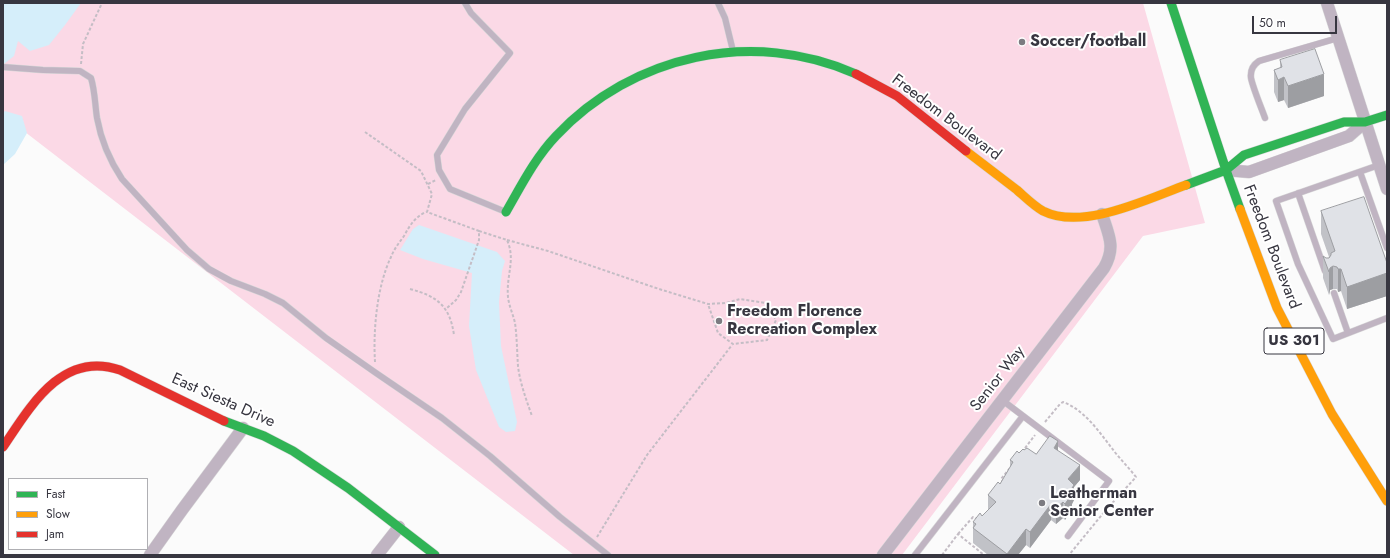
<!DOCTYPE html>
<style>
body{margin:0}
#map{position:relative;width:1390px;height:558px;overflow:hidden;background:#fbfbfb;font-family:Jost,sans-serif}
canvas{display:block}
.frame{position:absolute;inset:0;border:4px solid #373640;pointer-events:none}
.legend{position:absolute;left:8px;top:478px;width:140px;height:72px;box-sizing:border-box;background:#fff;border:1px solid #afafb3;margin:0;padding:5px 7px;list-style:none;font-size:12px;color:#373640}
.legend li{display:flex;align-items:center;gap:8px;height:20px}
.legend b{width:20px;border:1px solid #afafb3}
.scale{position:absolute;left:1252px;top:16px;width:85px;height:18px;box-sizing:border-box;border:2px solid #373640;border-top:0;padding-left:5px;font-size:12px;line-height:14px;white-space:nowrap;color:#373640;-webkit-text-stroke:3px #fff;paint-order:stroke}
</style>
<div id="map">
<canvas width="1390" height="558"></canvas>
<div class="frame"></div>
<ul class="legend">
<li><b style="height:5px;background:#30b455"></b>Fast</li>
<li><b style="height:5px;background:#ff9f0a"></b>Slow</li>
<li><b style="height:5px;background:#e5322d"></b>Jam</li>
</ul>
<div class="scale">50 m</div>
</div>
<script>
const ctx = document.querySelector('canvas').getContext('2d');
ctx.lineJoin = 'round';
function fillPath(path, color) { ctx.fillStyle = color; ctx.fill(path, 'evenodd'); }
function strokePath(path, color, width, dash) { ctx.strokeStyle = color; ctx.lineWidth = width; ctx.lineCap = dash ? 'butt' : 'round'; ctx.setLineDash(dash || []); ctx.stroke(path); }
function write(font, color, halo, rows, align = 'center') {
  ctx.font = font + ' Jost,sans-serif'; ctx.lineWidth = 4; ctx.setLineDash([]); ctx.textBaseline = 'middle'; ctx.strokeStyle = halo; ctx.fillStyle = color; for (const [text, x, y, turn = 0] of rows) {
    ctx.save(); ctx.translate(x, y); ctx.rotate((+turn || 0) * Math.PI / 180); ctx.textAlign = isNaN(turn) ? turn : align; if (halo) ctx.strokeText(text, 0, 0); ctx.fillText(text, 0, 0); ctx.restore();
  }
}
fillPath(new Path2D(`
 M3,3h1140l62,220 -62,13 -241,319h-328l-571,-440z`), '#fbd9e6');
fillPath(new Path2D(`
 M4,3h77l-16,22 -16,20 -19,6 -12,-10 -4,15 -10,8 -1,-1v-57z
 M5,111l17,5 5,17 -12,21 -12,11v-52z
 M419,225l78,27 8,9 -3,10 -3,31 2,44 16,76 -2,9 -9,1 -7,-5 -23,-57 -7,-44 3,-53 -49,-14 -23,-9 13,-21z`), '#d5eefa');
const lane = new Path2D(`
 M465,3l6,10 39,40 -45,56 -28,46 2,15 11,19 56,23
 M718,3l7,15 8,33
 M3,67l40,3 37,1 11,7c4,13 4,27 6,40 4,22 13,43 25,61l65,71 22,19 22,12 34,13 18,9 43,35 50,35 66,45 48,38 70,61 48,38
 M1265,118c-4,-11 -12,-30 -14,-40 -1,-8 2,-13 8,-17l79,-23
 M1379,165l-103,36 22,63 35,75 54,-21
 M1360,172l27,76
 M1298,193l27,78
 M1334,293l14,40
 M1002,400l107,81 -41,55
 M915,555l108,-139`);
const street = new Path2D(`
 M1327,3l60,186
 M1226,170l23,2 100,-36 16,-14
 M150,555l32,-45 61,-82
 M377,555l22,-28
 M883,555l221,-287c12,-21 5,-32 -2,-54`);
const fast = new Path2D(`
 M1171,3l55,167 14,39
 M1186,185l40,-15 18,-15 100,-33h21l22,-7
 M506,212c15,-26 29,-54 50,-76 76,-81 197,-108 300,-62
 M224,421l40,15 29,15 55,37 87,67`);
const slow = new Path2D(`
 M966,151c17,13 34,26 51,39 8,7 17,16 26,21 40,20 104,-12 143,-26
 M1240,209l37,99 55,106 55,87`);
const jam = new Path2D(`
 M856,74l41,22 69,55
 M3,447c27,-40 59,-97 117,-77l104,51`);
strokePath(lane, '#d8d8d9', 7);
strokePath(street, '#d8d8d9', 13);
strokePath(fast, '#d8d8d9', 10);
strokePath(slow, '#d8d8d9', 10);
strokePath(jam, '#d8d8d9', 10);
strokePath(new Path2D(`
 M81,64l2,-20 19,-41
 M365,132l56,39 11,23 -5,18 52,19v9l-18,52 -5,8 -10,9
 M428,184l8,-4
 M479,231l28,9c9,20 -1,35 1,57 1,9 5,17 7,26 2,14 2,29 3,43 2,17 8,33 14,50
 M507,240l41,11 111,38 49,15 18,-1 14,-4 26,4 10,17 -9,20 -34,4 -15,-11 -10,-29
 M410,289c27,7 40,17 44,46
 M375,362c-2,-32 2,-76 16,-105 3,-8 8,-14 13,-21 6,-11 11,-19 22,-24
 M1045,422l15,-18 3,-2c22,8 37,31 51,49 7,9 15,17 22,26l-31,34 -36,44
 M1022,452l13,-17
 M1004,482l-3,-3 9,-11
 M958,534l15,-17 4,2
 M597,537l50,-82 85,-110
 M942,555l16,-21 26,21`), '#c4bdc5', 2, [3, 2]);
strokePath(lane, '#c0b4c2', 6);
strokePath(street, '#c0b4c2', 12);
strokePath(fast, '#30b455', 9);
strokePath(slow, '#ff9f0a', 9);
strokePath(jam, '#e5322d', 9);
fillPath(new Path2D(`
 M1280,60l44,36 -36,12 -4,-8 -6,2 -4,-10v-22l6,-2z
 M1321,211l66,52v33l-40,13 -6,-18 -3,1 -1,-3h-4l-3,1 -1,5 -6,-17v-22l3,2h3v-1l-8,-23z
 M1024,450l12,4 22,-3 22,29 -6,7v13l-2,4v5l-7,11 -2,-2 -7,6 -5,-4 -21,28 -4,-3 -8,10h-30l-15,-12v-21l9,-6 6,-6v-15l12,-11 10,-16v-8z`), '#c1c2c7');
fillPath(new Path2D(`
 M1324,74v22l-36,12v-22z
 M1284,77v23l-6,2v-22z
 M1333,266v23l-3,1 -1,5v-23l1,-4z
 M1338,269h3v22l-3,1z
 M1387,273v23l-40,13v-22z
 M1058,441v16l-4,-9z
 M1080,465v15l-6,7v13l-2,4v5l-7,11v-16l3,-25z
 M1063,502v16l-7,6v-16z
 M1051,504v16l-21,28v-16z
 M1026,529v16l-8,10h-11v-1z`), '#9d9ea2');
const building = new Path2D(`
 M1315,49l9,25 -36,12 -4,-9 -6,3 -4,-10 8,-3 -2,-7z
 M1364,197l23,66v10l-40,14 -6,-18h-3l-1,-2 -4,-1 -3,2 -1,4 -6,-16 3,2h3l2,-3v-2l4,-2 -14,-40z
 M1050,436l8,5 -4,7 26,17 -12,14 6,6 -4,6 2,3 -7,10 -2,-2 -7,6 -5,-4 -21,28 -4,-3 -19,25 -34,-26 3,-4 -3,-2 7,-9 2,3 14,-14 -8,-7 10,-13 2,2 13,-22 -3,-2 7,-9 2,2 4,-4 1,1 3,-2 9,6z`);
fillPath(building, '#e0e2e7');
strokePath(building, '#9d9ea2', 1);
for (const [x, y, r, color] of [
 [1022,42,4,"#7c7b81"],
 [719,321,4,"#7c7b81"],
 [1042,503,4,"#7c7b81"]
]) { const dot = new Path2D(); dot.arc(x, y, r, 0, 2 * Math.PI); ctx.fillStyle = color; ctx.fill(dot); strokePath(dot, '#fff', 1.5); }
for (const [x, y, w] of [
 [1294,341,60]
]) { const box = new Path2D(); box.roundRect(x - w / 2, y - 13, w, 26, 3); ctx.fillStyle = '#fff'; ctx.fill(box); strokePath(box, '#373640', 1); }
write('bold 15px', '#373640', null, [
 ["US 301",1294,341]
]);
write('bold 16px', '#373640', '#fff', [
 ["Soccer/football",1030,42],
 ["Freedom Florence",727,312],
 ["Recreation Complex",727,330],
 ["Leatherman",1050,494],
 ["Senior Center",1050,512]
], 'left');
write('16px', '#373640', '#fff', [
 ["Freedom Boulevard",946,118,37],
 ["Freedom Boulevard",1271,247,69],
 ["Senior Way",998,379,-52],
 ["East Siesta Drive",223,401,24]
]);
</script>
